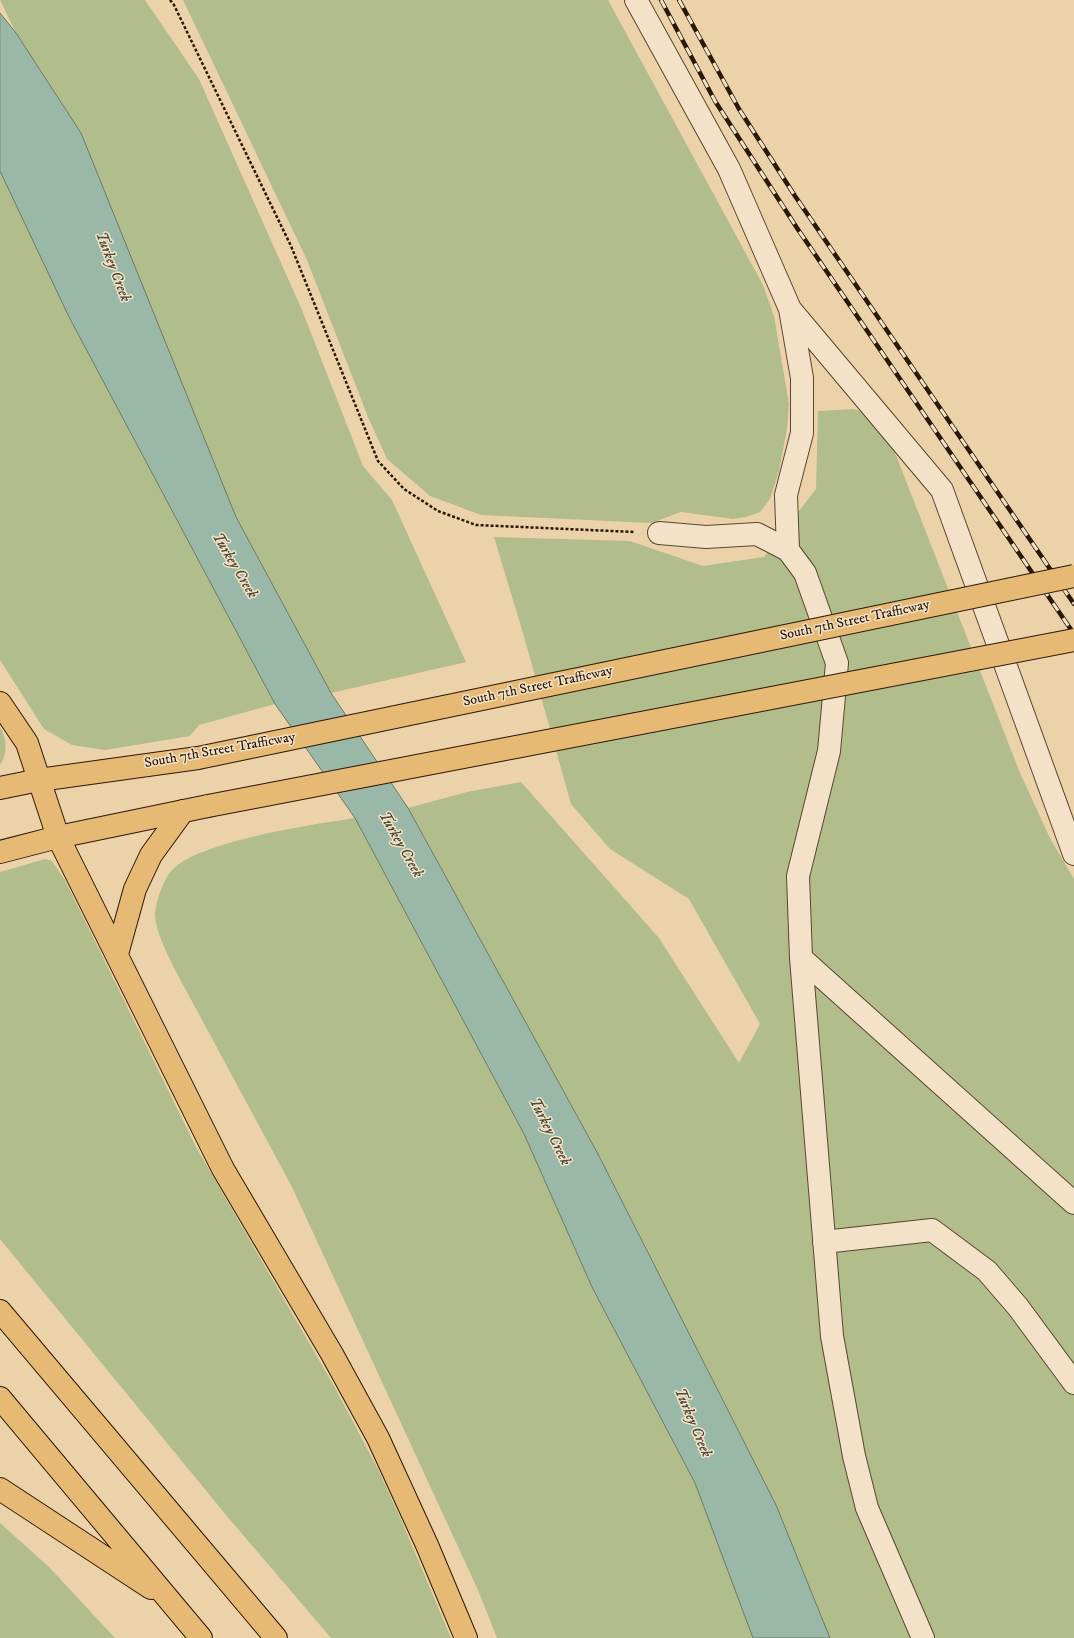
<!DOCTYPE html>
<style>
body{margin:0}
canvas{display:block;background:#ecd2a9}
</style>
<canvas width="1074" height="1638"></canvas>
<script>
const ctx = document.querySelector('canvas').getContext('2d');
ctx.lineJoin = 'round';
function fillPath(path, color) { ctx.fillStyle = color; ctx.fill(path, 'evenodd'); }
function strokePath(path, color, width, dash) { ctx.strokeStyle = color; ctx.lineWidth = width; ctx.lineCap = dash ? 'butt' : 'round'; ctx.setLineDash(dash || []); ctx.stroke(path); }
function write(font, color, halo, rows, align = 'center') {
  ctx.font = font + ' "IM FELL DW Pica",serif'; ctx.lineWidth = 3; ctx.setLineDash([]); ctx.textBaseline = 'middle'; ctx.strokeStyle = halo; ctx.fillStyle = color; for (const [text, x, y, turn = 0] of rows) {
    ctx.save(); ctx.translate(x, y); ctx.rotate((+turn || 0) * Math.PI / 180); ctx.textAlign = isNaN(turn) ? turn : align; if (halo) ctx.strokeText(text, 0, 0); ctx.fillText(text, 0, 0); ctx.restore();
  }
}
fillPath(new Path2D(`
 M0,0h145l54,79 103,231 61,156 29,34 74,162 -135,31 -95,-176 -156,-384 -64,-100z
 M183,0h425l155,285 11,31 15,88 -2,25 -8,42 -9,28 -10,13 -14,5 -13,2 -52,-7 -30,11 -170,-8 -51,-19 -43,-37 -19,-42 -61,-157z
 M0,171l69,146 206,387 -76,21 -9,11 -85,14 -33,-5 -28,-16 -44,-69z
 M854,409l18,7 20,29 128,328 30,65 24,41v759h-244l-54,-133 -178,-351 -190,-346 59,-16 54,-10 138,156 80,125 21,-39 -71,-125 -79,-50 -39,-45 -46,-164 -31,-103 136,4 73,25 61,-9 52,-68 2,-78z
 M0,727c7,12 8,26 0,38z
 M355,818l169,316 68,153 103,196 58,155h-256l-19,-48 -186,-403 -118,-219c-7,-15 -18,-36 -19,-52 0,-12 9,-39 18,-47 13,-12 29,-17 46,-23 45,-14 90,-21 136,-28z
 M45,859l7,2 13,19 131,267 138,239 43,81 23,50 51,121h-120l-105,-123 -226,-276v-367z
 M0,1523l49,44 66,71h-115z`), '#b2bd8c');
const water = new Path2D(`
 M0,13l16,20 65,100 155,384 95,176 77,115 190,346 178,351 54,133h-77l-58,-155 -103,-196 -68,-153 -169,-316 -80,-114 -206,-387 -69,-146z`);
fillPath(water, '#99b8a7');
strokePath(water, '#6d7866', 1);
const minor = new Path2D(`
 M636,0l93,169 61,140 12,69v55l-16,62 2,55
 M790,309l152,181 132,364
 M659,533l47,4 51,-3 31,16 17,23 32,90 -8,88 -31,125 3,82 31,378 22,120 13,52 56,130
 M801,958l273,245
 M824,1242l108,-12 55,41 31,36 56,76`);
const major = new Path2D(`
 M0,788l39,-8 159,-22
 M0,852l58,-15 150,-31`);
const highway = new Path2D(`
 M0,703l27,40 31,94 165,332 109,185 46,84 49,107 39,93
 M117,954l18,-65 16,-34 32,-44
 M0,1311l276,327
 M0,1398l201,240
 M0,1489l151,99`);
strokePath(minor, '#5a462e', 24);
strokePath(major, '#2a1805', 24);
strokePath(highway, '#2a1805', 24);
strokePath(new Path2D(`
 M170,0l4,5 117,241 87,215 26,28 34,22 38,14 159,7`), '#2a1805', 2.5, [3, 2]);
strokePath(minor, '#f3e2c7', 22);
strokePath(major, '#e6b974', 22);
strokePath(highway, '#e6b974', 22);
const rail = new Path2D(`
 M661,0l54,101 82,127 277,406
 M679,0l60,109 56,87 279,408`);
strokePath(rail, '#2a1805', 4.5);
strokePath(rail, '#f3e2c7', 3, [9]);
const majorBridge = new Path2D(`
 M198,758l876,-182
 M208,806l866,-166`);
strokePath(majorBridge, '#2a1805', 24, []);
strokePath(majorBridge, '#e6b974', 22);
write('14px', '#2a1805', '#f3e2c7', [
 ["South 7th Street Trafficway",855,621,-12],
 ["South 7th Street Trafficway",538,687,-12],
 ["South 7th Street Trafficway",220,751,-10]
]);
write('italic 15px', '#4b4836', '#f3e2c7', [
 ["Turkey Creek",112,267,69],
 ["Turkey Creek",234,566,59],
 ["Turkey Creek",400,845,60],
 ["Turkey Creek",549,1132,63],
 ["Turkey Creek",692,1423,67]
]);
</script>
